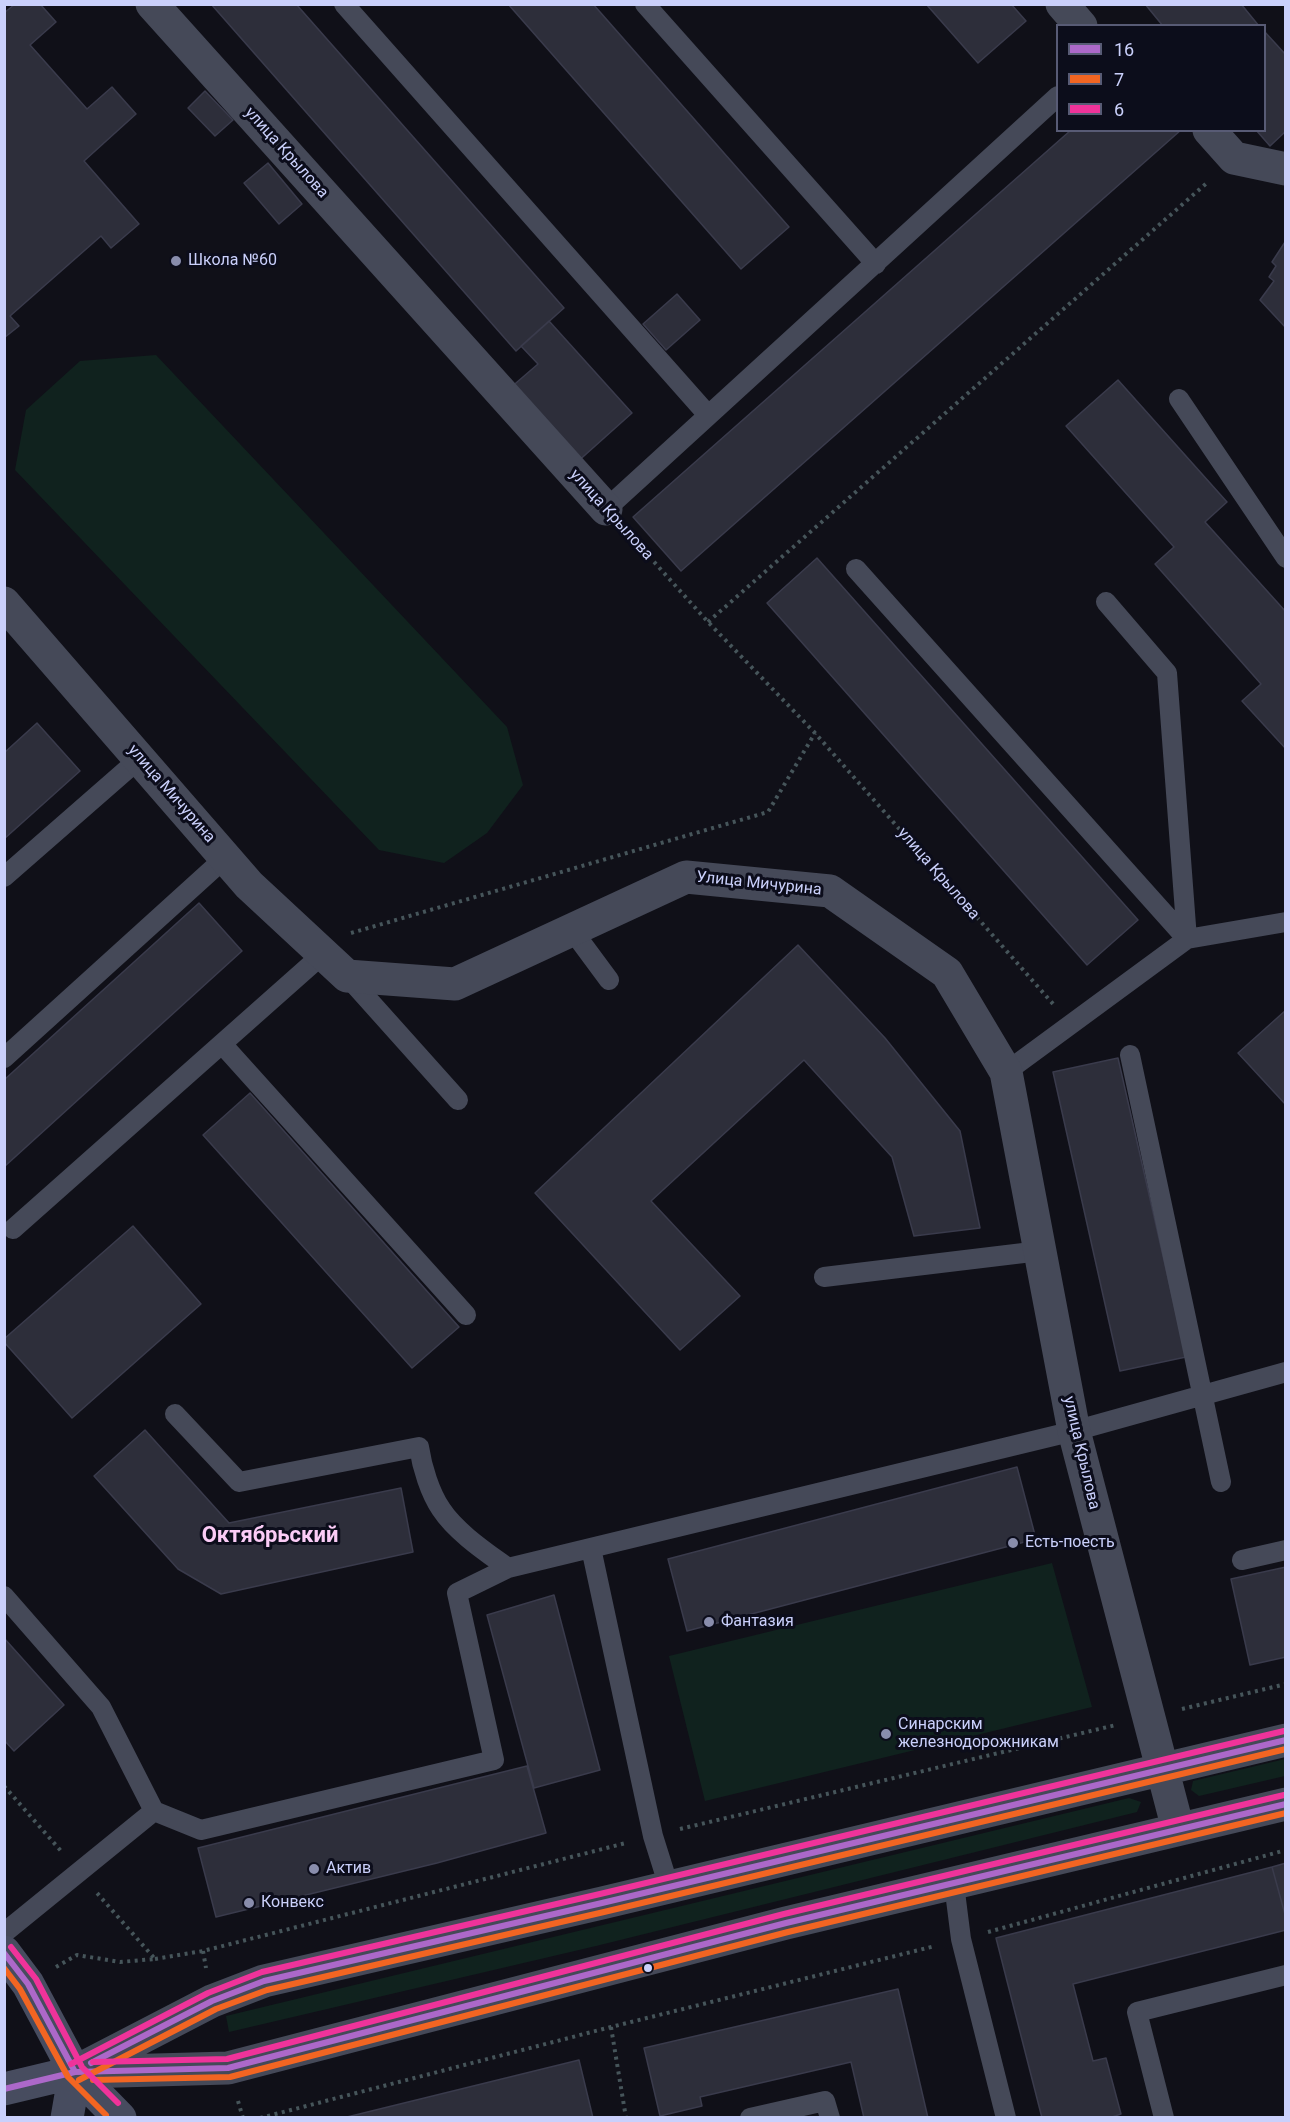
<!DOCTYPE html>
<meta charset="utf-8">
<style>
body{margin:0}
#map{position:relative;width:1290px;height:2122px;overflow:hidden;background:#101018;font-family:Roboto,sans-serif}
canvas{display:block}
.frame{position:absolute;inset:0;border:6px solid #cad0fb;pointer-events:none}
.legend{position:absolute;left:1056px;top:24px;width:210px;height:108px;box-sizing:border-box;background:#0c0d1b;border:2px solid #585b75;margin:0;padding:8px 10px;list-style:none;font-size:18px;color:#cad0fb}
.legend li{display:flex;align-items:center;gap:12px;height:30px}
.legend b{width:30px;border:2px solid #585b75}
</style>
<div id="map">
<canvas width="1290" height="2122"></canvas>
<div class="frame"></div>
<ul class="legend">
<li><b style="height:8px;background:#ac68c9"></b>16</li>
<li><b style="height:8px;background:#f26522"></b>7</li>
<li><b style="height:8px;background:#ef339a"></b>6</li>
</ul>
</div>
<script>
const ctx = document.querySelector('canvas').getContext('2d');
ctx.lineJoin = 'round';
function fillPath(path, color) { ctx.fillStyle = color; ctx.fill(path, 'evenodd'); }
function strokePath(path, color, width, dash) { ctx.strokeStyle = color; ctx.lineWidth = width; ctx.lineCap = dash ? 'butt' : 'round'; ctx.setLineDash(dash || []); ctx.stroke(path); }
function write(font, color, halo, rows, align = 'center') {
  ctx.font = font + ' Roboto,sans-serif'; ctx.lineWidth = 6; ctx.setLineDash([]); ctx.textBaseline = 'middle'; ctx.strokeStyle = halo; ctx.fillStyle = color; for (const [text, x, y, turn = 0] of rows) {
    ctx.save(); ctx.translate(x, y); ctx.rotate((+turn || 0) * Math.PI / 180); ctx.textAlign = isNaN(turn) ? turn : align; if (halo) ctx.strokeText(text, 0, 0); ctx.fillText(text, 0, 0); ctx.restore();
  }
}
fillPath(new Path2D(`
 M156,355l351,372 16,58 -36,48 -43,30 -65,-13 -364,-380 11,-60 54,-49z
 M1052,1563l40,144 -387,94 -36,-145z
 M1285,1759v17l-86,20 -8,-6 2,-9z
 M1129,1798l12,4 -4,10 -541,134 -367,86 -3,-16z`), '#10221e');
const building = new Path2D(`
 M15,4h25l16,18 -26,23 57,64 25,-22 24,27 -52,47 55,63 -28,24 -10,-12 -91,80 9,10 -15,12v-325z
 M211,4h85l268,304 -48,43z
 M508,4h85l196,223 -48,42z
 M926,4h85l15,17 -48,42z
 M1145,4h96l18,22h-96z
 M1264,31l22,24v76l-16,15 -14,-16h8z
 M205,91l28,29 -18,16 -27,-28z
 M1071,130h110l-500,441 -48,-54z
 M268,163l34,41 -23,20 -35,-41z
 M1285,242h1v86l-26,-28 14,-19 -5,-4 7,-11 -4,-4z
 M677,294l23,26 -34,30 -23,-26z
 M549,321l83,92 -57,51 -66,-75 29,-25 -17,-18z
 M1118,380l109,122 -22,20 81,90v137l-44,-48 19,-17 -106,-120 19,-17 -108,-121z
 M817,558l321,362 -51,45 -320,-362z
 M37,723l43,48 -76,68v-86z
 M199,903l43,48 -238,216v-87z
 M798,945l87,93 75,93 20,97 -66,8 -22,-79 -88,-97 -153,141 89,95 -60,54 -145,-157z
 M1286,1010v95l-48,-52z
 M1118,1058l68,299 -66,14 -67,-299z
 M250,1093l209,234 -47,41 -209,-233z
 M133,1226l68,78 -129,114 -68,-76v-3z
 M145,1430l84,93 172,-35 12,64 -192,42 -43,-25 -84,-93z
 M1017,1467l19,72 -349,92 -19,-72z
 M1286,1567v90l-36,8 -19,-86z
 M554,1595l46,175 -66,18 -47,-173z
 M4,1638l60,67 -50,46 -10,-11z
 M527,1766l19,67 -109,30 -221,54 -18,-69z
 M1286,1863v55l-14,-51z
 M1272,1867l14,51v12l-213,54 20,77 13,-3 15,56 -12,4h-67l-46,-180z
 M898,1989l30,129h-64l-13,-56 -151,35 2,9 -42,10 -16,-68z
 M579,2060l14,58h-250z`);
fillPath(building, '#2d2e3a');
strokePath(building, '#3a3b4c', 1.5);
strokePath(new Path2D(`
 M629,534l79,88 107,111 239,272
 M708,622l501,-441
 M351,933l417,-121 47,-79
 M1182,1709l104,-25
 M4,1786l57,65
 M680,1829l436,-104
 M988,1932l298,-82
 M203,1951l3,17
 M155,1959l48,-8 423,-108
 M56,1967l21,-12 43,7 35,-3 -58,-66
 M611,2027l15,91
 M238,2101l5,17
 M260,2118l351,-91 324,-81`), '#46555a', 4, [3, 4.5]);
strokePath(new Path2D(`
 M344,4l364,411
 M645,4l231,260
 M1179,399l107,159
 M606,509l452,-413
 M856,569l331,370
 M1106,602l61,71 20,266
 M4,877l135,-118
 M572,930l37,50
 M347,976l111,124
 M222,1044l244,271
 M1130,1055l91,427
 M4,1058l222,-201
 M1006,1072l181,-133 99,-17
 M13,1229l310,-275
 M824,1277l216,-26
 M175,1414l64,68 180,-35c3,20 11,46 22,62 15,23 45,43 67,59
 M591,1548l62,288 16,51
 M1242,1560l44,-10
 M4,1596l97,111 53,104 47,19 293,-70 -37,-167 51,-25 566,-137 212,-59
 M954,1884l7,55 45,179
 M4,1933l150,-122
 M750,2118l75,-17 5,17
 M1164,2118l-27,-106 149,-37`), '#454958', 20);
strokePath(new Path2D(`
 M152,4l454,505
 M1062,4l19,22
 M1209,130l25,28 52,11`), '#454958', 33);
strokePath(new Path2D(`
 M4,603l245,282 98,91 108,8 231,-107 144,14 117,82 59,99 68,359 104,398
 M75,2072l137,-71 52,-20 338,-78 684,-163
 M82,2072l146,-4 558,-145 500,-119`), '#454958', 33);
strokePath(new Path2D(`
 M4,1952l24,32 47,88 45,46
 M4,2089l71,-17
 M67,2118l8,-46`), '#474c5f', 33);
strokePath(new Path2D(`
 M4,1953l24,31 47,88
 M91,2063l121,-62 52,-20 338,-78 684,-163
 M4,2089l71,-17 153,-4 558,-145 500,-119`), '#ac68c9', 6);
strokePath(new Path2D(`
 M4,1968l16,21 48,88 38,38
 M79,2080l137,-71 51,-19 337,-78 682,-163
 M93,2080l137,-3 558,-145 498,-119`), '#f26522', 6);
strokePath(new Path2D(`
 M11,1947l25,32 46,88 36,36
 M93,2062l134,-3 557,-145 500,-119
 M71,2064l137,-71 54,-21 338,-78 684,-163`), '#ef339a', 6);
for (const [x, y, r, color] of [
 [176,261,6,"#898dac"],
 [1013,1543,6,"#898dac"],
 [709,1622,6,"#898dac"],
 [886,1734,6,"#898dac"],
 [314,1869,6,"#898dac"],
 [249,1903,6,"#898dac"],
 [648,1968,5,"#cad0fb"]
]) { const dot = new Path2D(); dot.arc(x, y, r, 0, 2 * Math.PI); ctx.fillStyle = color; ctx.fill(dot); strokePath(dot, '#0c0d1b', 2); }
write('16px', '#cad0fb', '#0c0d1b', [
 ["улица Крылова",286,153,48],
 ["улица Крылова",611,515,48],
 ["улица Мичурина",171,794,49],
 ["улица Крылова",938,874,49],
 ["Улица Мичурина",759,884,6],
 ["улица Крылова",1081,1453,77]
]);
write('16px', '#cad0fb', '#0c0d1b', [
 ["Школа №60",188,261],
 ["Есть-поесть",1025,1543],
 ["Фантазия",721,1622],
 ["Синарским",898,1725],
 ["железнодорожникам",898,1743],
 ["Актив",326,1869],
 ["Конвекс",261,1903]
], 'left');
write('bold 22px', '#fbccf6', '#0c0d1b', [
 ["Октябрьский",270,1536]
]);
</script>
